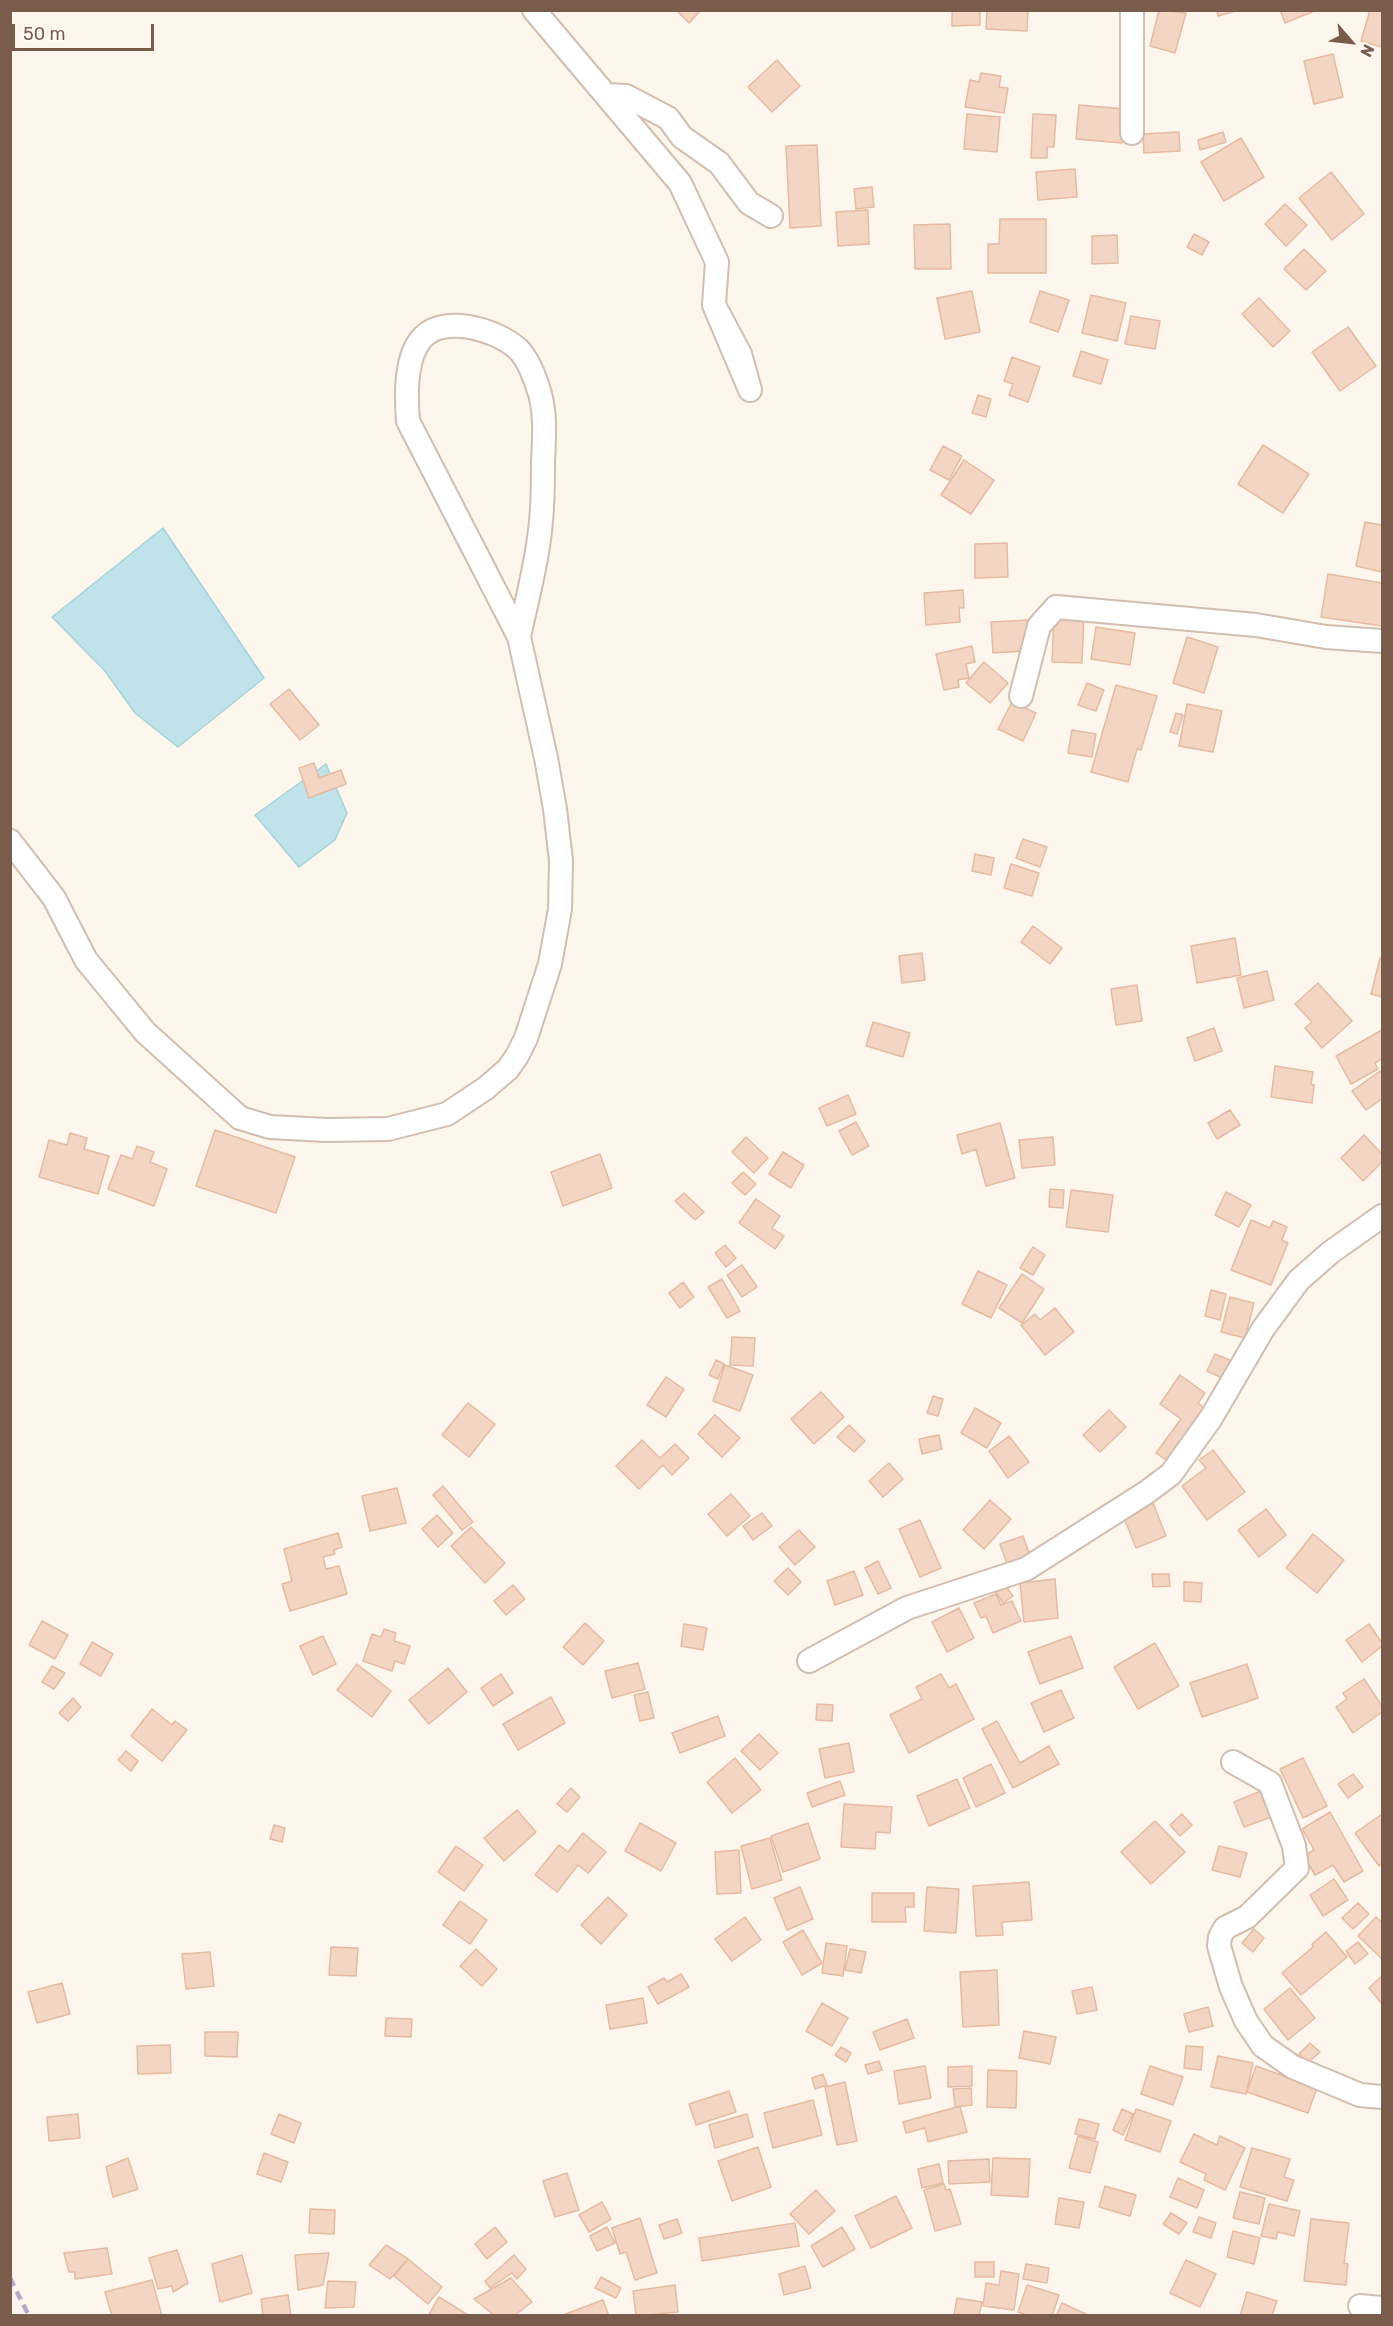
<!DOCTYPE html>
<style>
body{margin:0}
#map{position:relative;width:1393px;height:2326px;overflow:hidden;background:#fdf6ec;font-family:Rubik,sans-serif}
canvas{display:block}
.frame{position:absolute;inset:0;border:12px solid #7a5c4d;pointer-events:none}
.north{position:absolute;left:1321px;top:12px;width:60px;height:60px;-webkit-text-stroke:4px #fffaf3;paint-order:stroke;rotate:118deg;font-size:16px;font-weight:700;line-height:24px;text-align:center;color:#7a5c4d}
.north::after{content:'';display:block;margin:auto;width:21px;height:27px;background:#7a5c4d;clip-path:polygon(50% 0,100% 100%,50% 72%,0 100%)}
.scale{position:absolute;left:12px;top:24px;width:142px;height:27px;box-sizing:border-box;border:3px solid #7a5c4d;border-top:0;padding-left:8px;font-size:18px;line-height:21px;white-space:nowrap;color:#7a5c4d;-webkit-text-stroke:4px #fffaf3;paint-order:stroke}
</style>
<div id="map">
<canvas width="1393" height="2326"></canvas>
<div class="frame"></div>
<div class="north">N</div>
<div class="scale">50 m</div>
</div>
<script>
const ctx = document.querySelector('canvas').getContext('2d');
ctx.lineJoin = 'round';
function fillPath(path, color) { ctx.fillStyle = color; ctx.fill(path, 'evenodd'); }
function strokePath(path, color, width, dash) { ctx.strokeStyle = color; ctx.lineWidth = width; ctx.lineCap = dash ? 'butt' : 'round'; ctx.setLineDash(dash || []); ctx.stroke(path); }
const water = new Path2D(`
 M163,528l101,150 -86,69 -43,-34 -30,-42 -53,-54z
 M326,764l21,49 -12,27 -36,27 -44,-52z`);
fillPath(water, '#bfe3e8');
strokePath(water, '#a5d3da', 1.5);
const building = new Path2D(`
 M676,10h25l-12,13z
 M952,10h28v15l-28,1z
 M987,10h41l-1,21 -41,-2z
 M1159,10l27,3 -11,40 -25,-7z
 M1217,10h22l-21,6z
 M1280,10h37l-32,13z
 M1370,10h12v37l-21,-6z
 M1333,54l10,43 -29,7 -10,-43z
 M777,60l23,26 -28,26 -24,-25z
 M981,73l20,3 -2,11 9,1 -4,25 -39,-6 5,-27 9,2z
 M1079,105l46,4 -3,34 -46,-4z
 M967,114l33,3 -3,35 -33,-3z
 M1033,114l23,1 -2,32h-7v11h-16z
 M1179,132l1,19 -36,2 -1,-19z
 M1223,132l3,10 -26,8 -2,-10z
 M1241,138l23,39 -40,24 -23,-39z
 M817,145l4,81 -31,2 -4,-82z
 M1075,169l2,28 -39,3 -2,-28z
 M1331,172l33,42 -32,26 -33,-42z
 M872,187l2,20 -18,2 -2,-20z
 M1285,204l22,21 -21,21 -21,-22z
 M868,210l1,34 -31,2 -2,-34z
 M1000,219h46v54h-58v-29h11z
 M950,224l1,45h-36l-1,-44z
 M1194,234l15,8 -7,13 -15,-8z
 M1117,235l1,28 -26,1v-28z
 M1304,249l22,22 -20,19 -22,-21z
 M972,291l8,41 -35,7 -8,-41z
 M1040,291l29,9 -11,32 -28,-10z
 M1091,295l35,8 -9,38 -35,-8z
 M1259,298l31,33 -17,16 -31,-33z
 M1131,316l29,5 -5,28 -30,-5z
 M1348,327l28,39 -36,25 -28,-39z
 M1081,351l27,9 -7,24 -28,-8z
 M1012,357l28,10 -12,35 -19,-7 4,-11 -9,-3z
 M978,395l13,4 -5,18 -14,-4z
 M1263,445l46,29 -26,39 -45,-29z
 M943,446l19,10 -13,24 -19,-10z
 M964,460l30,20 -23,34 -30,-19z
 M1365,522l17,3v47l-26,-6z
 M1007,543l1,34 -33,1v-34z
 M1328,574l54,9v43l-61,-9z
 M963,590l1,18h-5l1,14 -34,3 -2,-32z
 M1054,614l30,1 -2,48 -30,-1z
 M1028,620l1,19 -4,12 -32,2 -2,-31z
 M1096,627l39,6 -5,32 -39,-6z
 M1187,637l31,10 -14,46 -31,-10z
 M972,646l3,16 -9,2 3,14 -11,2 1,7 -15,3 -8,-36z
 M984,662l24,21 -18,20 -24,-20z
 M1087,683l17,7 -8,21 -18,-6z
 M1116,685l41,11 -16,54 -4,-1 -9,33 -37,-10z
 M289,689l30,36 -19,15 -30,-36z
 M1012,702l24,11 -13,28 -25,-12z
 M1187,704l35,7 -9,41 -34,-6z
 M1176,713l7,2 -6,19 -7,-2z
 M1072,730l24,4 -4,23 -24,-4z
 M314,763l5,15 22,-8 5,14 -37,14 -10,-30z
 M1023,839l24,8 -7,20 -24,-9z
 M975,854l19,4 -3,17 -19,-4z
 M1011,864l28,9 -7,23 -28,-8z
 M1033,926l29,22 -12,16 -29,-22z
 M1235,938l6,37 -44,8 -6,-37z
 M922,953l3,27 -23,3 -3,-27z
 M1380,958l2,1v38l-11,-3z
 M1267,971l7,29 -30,8 -7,-30z
 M1318,983l34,38 -30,27 -17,-20 7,-6 -17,-18z
 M1137,985l5,36 -26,4 -5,-36z
 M873,1022l37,11 -7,24 -37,-11z
 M1214,1028l8,23 -27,10 -8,-23z
 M1382,1030v29l-7,4 3,6 -27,15 -15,-28z
 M1275,1066l38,6 -2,12 3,1 -2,18 -41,-6z
 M1380,1071l2,3v25l-16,11 -14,-19z
 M848,1095l8,19 -29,12 -8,-18z
 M1230,1110l10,15 -23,14 -9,-16z
 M856,1122l13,24 -17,9 -13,-24z
 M1000,1123l15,55 -29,8 -10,-37 -14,5 -5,-19z
 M215,1130l80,27 -19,56 -80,-27z
 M70,1133l17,5 -3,11 25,7 -11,38 -59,-17 10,-37 18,5z
 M1364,1135l18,19v8l-19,19 -22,-23z
 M746,1137l22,21 -14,15 -22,-21z
 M1053,1137l2,28 -33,3 -3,-28z
 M137,1146l17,6 -4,10 17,7 -13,37 -46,-17 13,-34 11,4z
 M783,1152l21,13 -13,23 -22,-14z
 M600,1154l12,34 -49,18 -12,-34z
 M743,1172l13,12 -11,11 -13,-12z
 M1050,1189l14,1 -1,18 -14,-1z
 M1071,1190l42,5 -5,37 -42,-5z
 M1226,1192l25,13 -12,22 -24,-12z
 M684,1193l20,19 -9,8 -20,-19z
 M756,1199l24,17 -8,12 12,8 -9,13 -36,-26z
 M1251,1220l19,8 3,-7 14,6 -5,13 6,3 -17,42 -40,-15z
 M725,1245l11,13 -10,9 -11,-14z
 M1033,1247l12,8 -12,20 -13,-7z
 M742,1265l15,22 -15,10 -15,-22z
 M978,1271l29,14 -16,33 -29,-14z
 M1022,1274l22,15 -22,34 -23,-15z
 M722,1279l18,32 -13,7 -19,-31z
 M683,1282l11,15 -14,11 -11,-15z
 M1211,1290l15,4 -6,26 -15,-4z
 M1230,1297l24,6 -9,35 -24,-6z
 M1055,1308l19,24 -29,23 -24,-30 14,-11 5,6z
 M732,1337l23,1 -2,28 -23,-1z
 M1215,1354l22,9 -8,18 -22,-10z
 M716,1360l8,4 -6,15 -9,-4z
 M725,1365l28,10 -13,36 -27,-10z
 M1180,1375l25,18 -7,10 10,8 -38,52 -14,-10 25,-34 -21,-15z
 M666,1377l18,12 -18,28 -19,-12z
 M821,1392l23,25 -30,27 -23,-25z
 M933,1396l10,3 -5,17 -11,-3z
 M468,1403l27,21 -26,33 -27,-22z
 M975,1408l26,15 -14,25 -26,-15z
 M1109,1410l17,17 -26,25 -17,-17z
 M715,1415l25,23 -18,19 -24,-23z
 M849,1425l16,16 -11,11 -17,-15z
 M939,1435l3,14 -20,5 -3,-15z
 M1009,1436l20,26 -21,16 -19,-27z
 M642,1440l18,18 15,-14 14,14 -17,17 -9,-10 -24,24 -23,-23z
 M1213,1450l32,42 -38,28 -25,-34 24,-18 -7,-8z
 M889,1463l14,16 -20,18 -14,-16z
 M443,1486l30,36 -11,8 -29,-35z
 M397,1488l9,35 -36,8 -8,-35z
 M731,1494l19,22 -23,20 -19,-22z
 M990,1500l21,19 -27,30 -21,-19z
 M1153,1503l13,33 -30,12 -13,-33z
 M1266,1509l20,26 -27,22 -21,-27z
 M762,1513l10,13 -19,14 -10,-14z
 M437,1515l16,18 -15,14 -16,-18z
 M920,1520l21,48 -21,9 -21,-48z
 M471,1527l34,36 -20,20 -34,-37z
 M799,1530l16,17 -20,18 -16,-18z
 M338,1533l4,14 -8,3 1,4 -12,3 3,12 13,-3 8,28 -57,17 -8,-27 10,-3 -8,-32z
 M1313,1534l31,26 -27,33 -31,-25z
 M1023,1536l7,20 -23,8 -7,-20z
 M878,1561l13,27 -13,6 -13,-26z
 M788,1568l13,14 -13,13 -14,-14z
 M854,1571l9,24 -28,10 -8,-24z
 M1152,1574h17l1,12 -17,1z
 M1055,1579l3,39 -34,4 -4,-39z
 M1184,1582l18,1 -1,19 -17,-1z
 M1004,1584l9,12 -10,7 -8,-12z
 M513,1585l12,14 -19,16 -12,-14z
 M996,1594l5,11 11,-4 9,20 -28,12 -7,-17 -5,2 -7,-15z
 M959,1608l15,30 -27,14 -15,-30z
 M42,1621l26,14 -13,24 -26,-14z
 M585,1623l19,18 -21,24 -20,-18z
 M684,1624l23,4 -4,22 -22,-4z
 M1369,1624l13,19v3l-20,16 -16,-22z
 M384,1629l12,4 -2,8 16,5 -6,18 -9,-3 -3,10 -29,-10 9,-27 9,3z
 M323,1636l13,28 -23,11 -13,-29z
 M1071,1636l12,32 -43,16 -12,-32z
 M92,1642l21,12 -12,22 -21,-12z
 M1155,1643l24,43 -41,23 -24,-42z
 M638,1663l7,26 -33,9 -7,-27z
 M357,1664l34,27 -19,26 -35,-27z
 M1247,1664l11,34 -56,19 -12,-34z
 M52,1666l13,7 -11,16 -12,-7z
 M448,1668l19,24 -38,32 -20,-24z
 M501,1674l12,19 -20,13 -12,-18z
 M941,1674l8,14 7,-4 18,35 -65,34 -19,-38 32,-16 -6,-12z
 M1364,1679l18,27v6l-29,21 -17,-26 11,-8 -4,-6z
 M1061,1690l13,28 -30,14 -13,-29z
 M648,1692l6,26 -14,3 -6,-26z
 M551,1697l14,26 -47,27 -15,-26z
 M73,1698l8,9 -13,14 -9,-8z
 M817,1704l16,1 -1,16 -16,-1z
 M152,1709l20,16 3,-4 12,9 -25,31 -31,-25z
 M718,1716l7,20 -45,17 -8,-20z
 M997,1721l23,42 29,-17 10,18 -46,24 -31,-59z
 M759,1734l19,19 -18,17 -19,-19z
 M849,1743l5,29 -29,6 -6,-29z
 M126,1751l12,10 -7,10 -13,-11z
 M735,1758l26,32 -29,23 -25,-31z
 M1303,1758l24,48 -24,12 -23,-49z
 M991,1764l14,29 -29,14 -13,-29z
 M1353,1774l10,13 -15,11 -10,-14z
 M957,1779l13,29 -41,18 -12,-30z
 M840,1781l5,14 -33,12 -5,-14z
 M571,1788l9,9 -13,15 -10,-8z
 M1261,1791l10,26 -27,10 -10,-25z
 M844,1804l48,3 -2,26 -14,-1 -1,17 -34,-2z
 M517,1810l19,22 -32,29 -20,-23z
 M1330,1812l33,59 -19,11 -11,-17 -18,10 -11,-19 10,-6 -12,-21z
 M1182,1814l10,11 -12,11 -10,-11z
 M1382,1814v49l-3,3 -24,-33z
 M1155,1821l30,31 -34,32 -30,-32z
 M640,1823l36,20 -15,28 -36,-20z
 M808,1823l12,36 -37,13 -12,-36z
 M274,1825l11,3 -3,14 -12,-3z
 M583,1833l23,19 -18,21 -10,-8 -21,27 -22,-17 24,-30 9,7z
 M770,1838l12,42 -30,9 -11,-43z
 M456,1846l27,19 -19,26 -26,-19z
 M1219,1846l28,7 -7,24 -28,-7z
 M739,1850l2,43 -24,1 -2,-42z
 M1334,1879l14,21 -25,16 -13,-21z
 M1029,1882l3,38 -30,2 1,13 -27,1 -3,-50z
 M800,1887l13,32 -26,11 -13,-32z
 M927,1887l32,2 -3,44 -32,-2z
 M872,1893h42v14h-9l1,15h-34z
 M608,1897l19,18 -26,29 -20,-19z
 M460,1901l27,19 -17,24 -27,-19z
 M1358,1903l11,11 -16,15 -11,-11z
 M745,1917l16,23 -29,21 -17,-22z
 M1376,1917l6,6v36l-24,-23z
 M1254,1929l10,9 -11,14 -11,-9z
 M803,1930l19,33 -20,12 -19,-33z
 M1326,1932l21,25 -46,38 -19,-22 31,-26 -1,-3z
 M1358,1942l10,12 -13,10 -9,-13z
 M826,1943l21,3 -4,30 -21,-3z
 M331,1947l27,1 -2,28 -27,-1z
 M476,1949l21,20 -15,17 -22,-20z
 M850,1949l16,3 -5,21 -16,-3z
 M210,1952l4,34 -28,3 -4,-35z
 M997,1970l2,55 -36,2 -3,-55z
 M681,1974l8,13 -31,17 -10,-17 16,-9 3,4z
 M1382,1976v28l-13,-16z
 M62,1983l8,31 -33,9 -9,-31z
 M1092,1987l5,23 -20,4 -5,-23z
 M1290,1988l25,30 -27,22 -24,-31z
 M643,1998l4,25 -37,6 -4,-24z
 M822,2003l26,15 -16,28 -26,-15z
 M1208,2007l5,19 -24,6 -5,-18z
 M386,2018l26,1 -1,18 -26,-1z
 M907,2019l7,19 -34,12 -7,-18z
 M1024,2031l32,6 -6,27 -31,-6z
 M205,2032h33l-1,25 -32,-1z
 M1310,2043l10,9 -12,11 -9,-9z
 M170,2045l1,28 -33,1 -1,-28z
 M1186,2046l17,1 -2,23 -17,-2z
 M841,2047l10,6 -5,9 -11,-7z
 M1218,2056l35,7 -7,31 -35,-7z
 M879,2061l3,9 -14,4 -3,-9z
 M925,2066l6,32 -32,6 -5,-33z
 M972,2066v20l-24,1v-20z
 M1150,2066l33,11 -10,28 -32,-11z
 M1256,2066l61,22 -9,25 -61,-21z
 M988,2070l29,1 -1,37 -29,-1z
 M823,2074l4,11 -12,4 -3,-11z
 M845,2082l12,59 -20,4 -12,-58z
 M971,2088l1,17 -17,2 -2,-18z
 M729,2091l7,21 -40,13 -7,-21z
 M813,2100l9,35 -49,13 -9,-35z
 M960,2106l7,26 -39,10 -3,-14 -19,5 -3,-11z
 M1122,2109l11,5 -10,21 -10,-5z
 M1136,2109l35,12 -11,31 -35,-12z
 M78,2114l2,24 -31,3 -2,-24z
 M279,2114l22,9 -7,20 -23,-9z
 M747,2114l6,23 -38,11 -6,-23z
 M1079,2119l20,5 -4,15 -20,-5z
 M1194,2134l23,11 3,-9 25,12 -20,42 -21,-10 2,-6 -26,-12z
 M1078,2136l20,6 -8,31 -21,-5z
 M758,2147l13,40 -39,14 -14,-40z
 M1252,2148l38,11 -6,18 10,3 -7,21 -47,-14z
 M264,2153l24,9 -7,20 -24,-8z
 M128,2158l10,31 -25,8 -7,-30z
 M993,2158l37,1 -2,38 -37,-2z
 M989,2159l1,23 -41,2 -1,-23z
 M939,2164l4,19 -21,5 -4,-19z
 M567,2173l12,37 -24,7 -12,-36z
 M1178,2178l26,12 -7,18 -27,-11z
 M944,2184l2,6 4,-1 11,35 -26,7 -11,-41z
 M1105,2186l31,9 -6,21 -31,-9z
 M816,2190l19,21 -26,23 -19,-20z
 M1240,2192l25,6 -6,26 -26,-6z
 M896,2196l16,32 -41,20 -16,-32z
 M1059,2198l25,4 -5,26 -24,-4z
 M602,2202l9,17 -22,13 -10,-17z
 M1269,2204l31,7 -6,25 -16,-4 -2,7 -15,-3z
 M310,2209l25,1 -1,24 -25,-1z
 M1171,2213l16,10 -8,11 -16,-10z
 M1199,2217l17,6 -5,15 -18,-6z
 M640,2218l17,55 -22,7 -9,-28 -6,2 -8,-26z
 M677,2219l5,14 -18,6 -5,-14z
 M1311,2219l38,4 -5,40 4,1 -2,21 -42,-4z
 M795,2223l4,23 -97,15 -3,-23z
 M495,2227l12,15 -20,17 -12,-15z
 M607,2227l8,16 -18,8 -7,-15z
 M842,2227l13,22 -32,18 -12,-21z
 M1233,2231l27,7 -6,26 -27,-7z
 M386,2245l22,14 -18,20 -21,-14z
 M107,2248l5,26 -37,5v-7h-6l-5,-19z
 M177,2250l11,33 -15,9 -1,-6 -14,3 -9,-31z
 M329,2253l-6,32 -25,5 -3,-35z
 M242,2255l10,38 -32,9 -8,-38z
 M514,2255l12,14 -9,10 -5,-6 -22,15 -5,-7z
 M408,2259l34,28 -14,17 -34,-28z
 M1186,2260l30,14 -16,33 -30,-14z
 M975,2262h19v15h-19z
 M1026,2264l23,4 -2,15 -24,-4z
 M805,2266l6,22 -27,7 -5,-21z
 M1001,2271l18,3 -5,36 -31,-4 3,-23 13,2z
 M601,2277l20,11 -5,10 -21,-10z
 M511,2278l21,24 -18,14h-19l-21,-17z
 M152,2280l10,36h-50l-7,-24z
 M328,2281l28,1 -2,25 -29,1z
 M675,2285l3,27 -42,4 -3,-25z
 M1027,2285l32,10 -7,21h-22l-12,-4z
 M1247,2292l30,9 -5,15h-32z
 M288,2295l3,21h-28l-2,-17z
 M439,2297l29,18 -1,1h-39z
 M957,2298l25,4 -3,14 -25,-2z
 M603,2300l6,16h-45l-1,-1z
 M1062,2303l24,11v2h-30z`);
fillPath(building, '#f3d5c3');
strokePath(building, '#e6bba3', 1.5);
const street = new Path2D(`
 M534,10l146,173 37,79 -3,43 36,85 -10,-36 -26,-49
 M1132,10v123
 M608,95l18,1 42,22 14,19 37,26 30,40 22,13
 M1021,696l18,-70 17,-19 200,18 70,12 56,4
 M10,841l44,57 32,62 59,72 95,86 30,9 56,3 62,-1 59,-15 39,-26 22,-19 9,-13 9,-18 24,-74 10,-55 1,-48 -6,-52 -9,-51 -27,-121 -111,-216c-2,-24 -3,-59 11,-79 20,-30 77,-13 99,7 10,10 18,31 22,45 6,22 4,45 3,68 0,19 0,39 -2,59 -3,38 -14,78 -22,116
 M809,1661l98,-53 119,-39 121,-77 24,-18 40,-56 52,-89 36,-49 32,-28 51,-36
 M1233,1762l37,21 24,63 3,22 -50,49 -22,11 -5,9 -1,9 12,41 15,34 17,25 30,21 67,28 22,2
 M1360,2306l22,2`);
strokePath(street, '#d1beb0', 26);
strokePath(street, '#fff', 22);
strokePath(new Path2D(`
 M10,2278l19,38`), '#b9a8c9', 4.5, [9, 6]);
</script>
